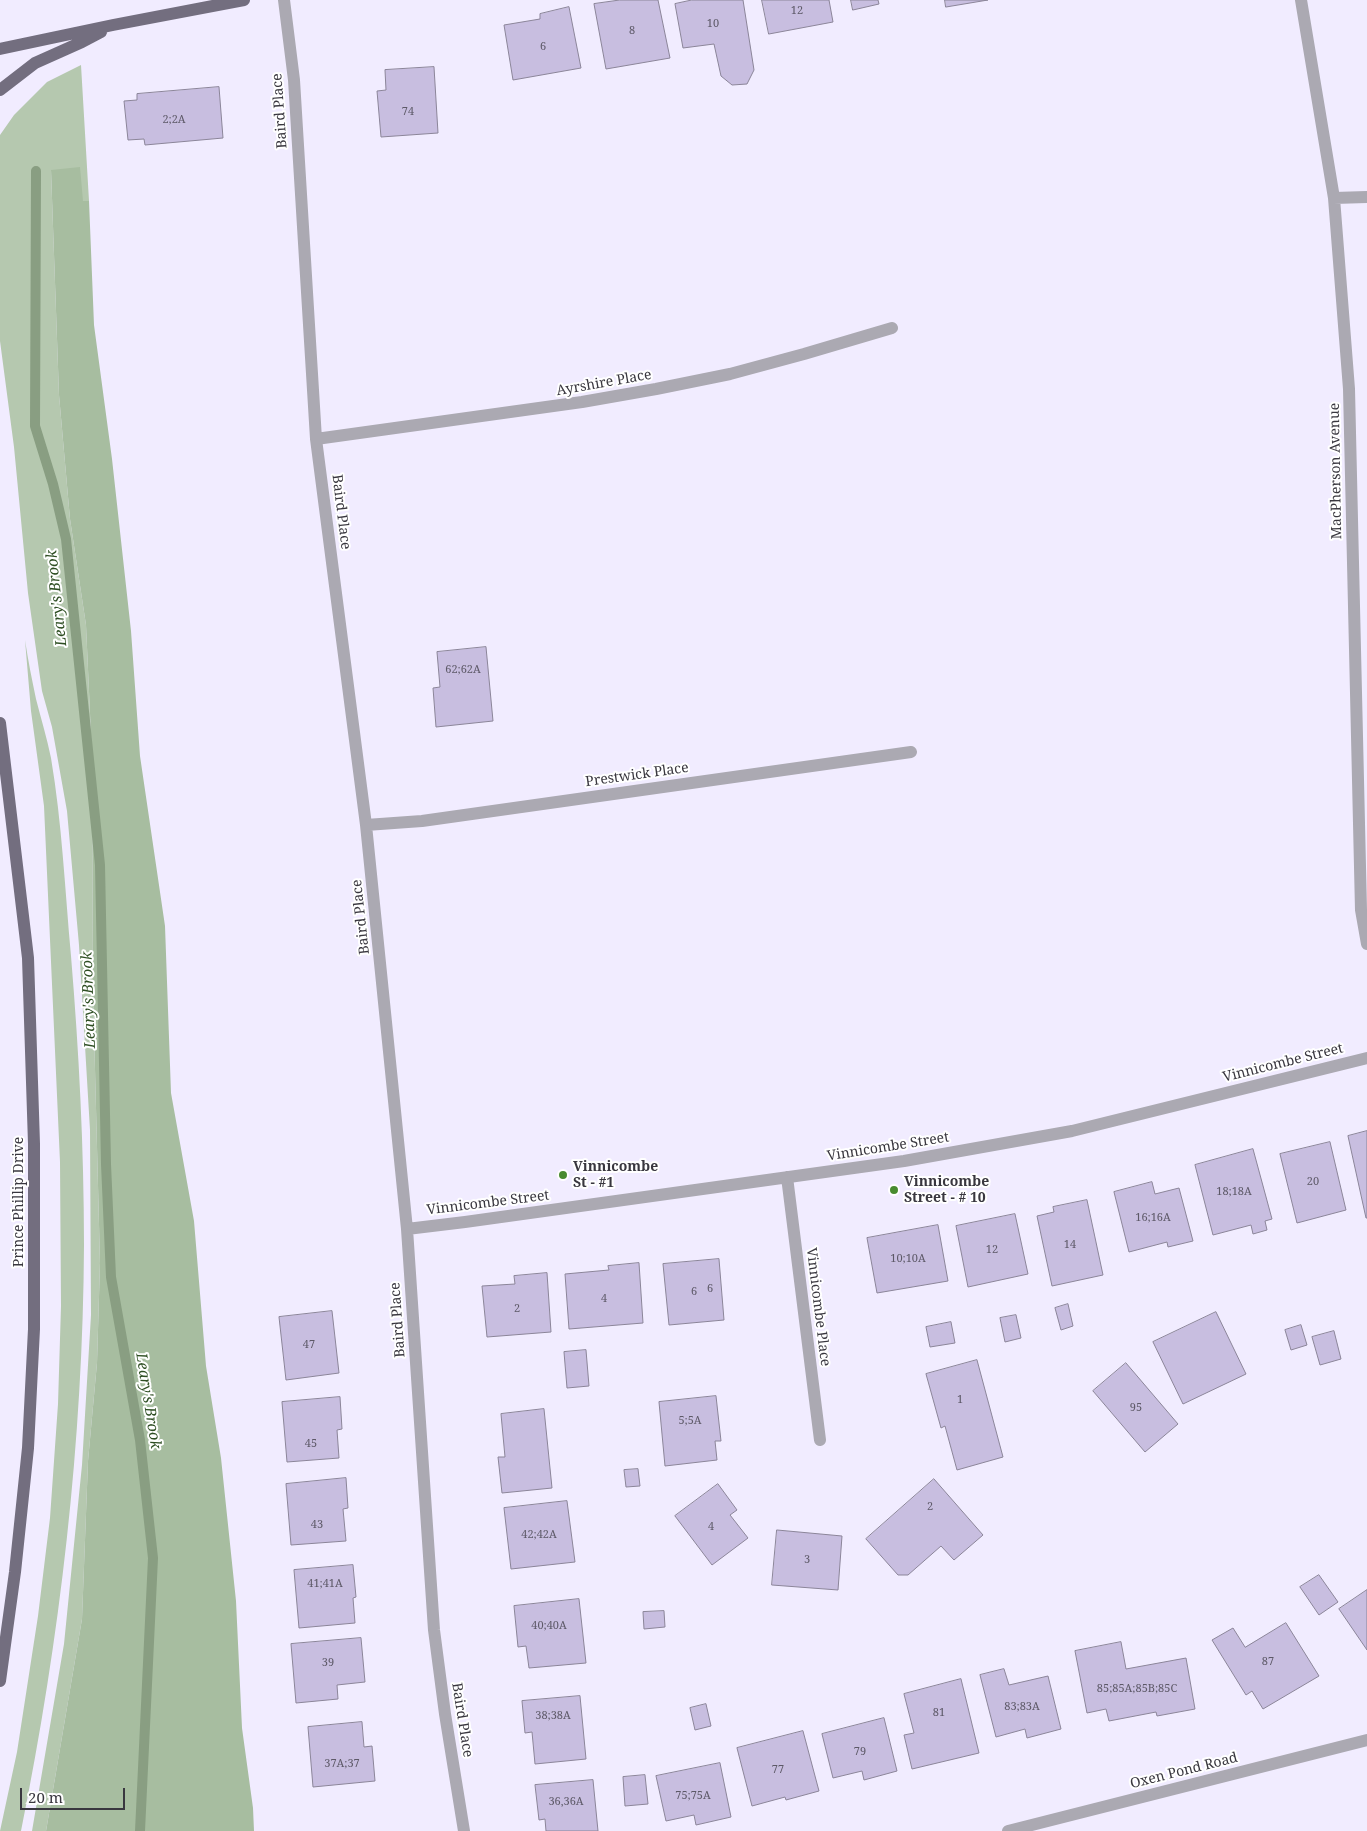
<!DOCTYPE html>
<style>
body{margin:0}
#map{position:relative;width:1367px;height:1831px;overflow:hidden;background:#f1ecff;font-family:"Noto Serif",serif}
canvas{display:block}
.scale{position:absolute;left:20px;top:1788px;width:105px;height:22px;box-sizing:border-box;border:2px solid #39373f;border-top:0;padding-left:6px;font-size:15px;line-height:18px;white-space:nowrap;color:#39373f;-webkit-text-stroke:4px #fff;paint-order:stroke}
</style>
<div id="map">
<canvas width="1367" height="1831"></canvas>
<div class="scale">20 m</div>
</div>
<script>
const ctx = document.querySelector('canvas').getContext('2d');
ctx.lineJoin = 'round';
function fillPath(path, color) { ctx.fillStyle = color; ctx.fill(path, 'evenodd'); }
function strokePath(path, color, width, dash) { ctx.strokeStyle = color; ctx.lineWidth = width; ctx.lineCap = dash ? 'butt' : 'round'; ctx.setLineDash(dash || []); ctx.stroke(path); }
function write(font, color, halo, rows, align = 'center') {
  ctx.font = font + ' "Noto Serif",serif'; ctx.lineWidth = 4; ctx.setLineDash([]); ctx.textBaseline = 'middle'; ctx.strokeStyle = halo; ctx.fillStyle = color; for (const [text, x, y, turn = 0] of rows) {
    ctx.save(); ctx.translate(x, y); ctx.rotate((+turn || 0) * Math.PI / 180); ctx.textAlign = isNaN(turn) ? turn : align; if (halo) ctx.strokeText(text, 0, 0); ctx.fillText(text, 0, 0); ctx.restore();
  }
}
fillPath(new Path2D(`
 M81,65l8,136h-6l-32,-31 8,225 11,124 16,106 6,133 1,234 7,271 -3,100 -9,98 -6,158 -36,212h-14l32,-187 18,-179 9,-150 -1,-185 -11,-185 -12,-134 -15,-84 -10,-36 -14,-98 -14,-146 -14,-106v-206l14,-20 33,-33z
 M25,640c3,20 7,40 11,59 5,20 11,39 15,59 11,65 14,132 20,198 8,96 13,192 13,289 -1,196 -24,394 -63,586h-21l17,-79 21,-136 12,-98 8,-114 3,-98 -1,-144 -16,-356 -13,-95z`), '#b5c8af');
fillPath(new Path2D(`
 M80,167l3,34h6l5,124 18,134 19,172 9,125 25,170 6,167 23,128 12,145 15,92 15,143 6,127 11,80 1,23h-208l36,-212 6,-158 9,-98 3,-100 -7,-271 -1,-234 -6,-133 -16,-106 -11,-124 -8,-225z`), '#a7bda0');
strokePath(new Path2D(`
 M36,171l-1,255 18,58 13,55 34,326 6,299 5,113 29,163 13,118 -13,273`), '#899e82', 10);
const building = new Path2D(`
 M620,0h38l12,58 -64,11 -12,-65z
 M692,0h51l11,70 -7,14 -15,1 -11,-9 -7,-32 -31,4 -8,-44z
 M762,0h67l4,22 -64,12z
 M851,0h27l1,4 -26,6z
 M945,0h43l-42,7z
 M569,7l12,61 -68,12 -9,-55 36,-6v-5z
 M434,67l4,66 -57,4 -4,-46 9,-1 -1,-20z
 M219,87l4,51 -78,7 -1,-6 -16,1 -4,-39 13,-1v-6z
 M486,647l7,74 -57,6 -3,-39 7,-1 -3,-35z
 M1367,1131v87h-1l-18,-82z
 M1330,1142l16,68 -49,13 -17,-69z
 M1253,1149l19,70 -7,2 2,9 -14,4 -2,-9 -38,10 -18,-70z
 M1152,1182l3,12 24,-6 14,53 -25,6 -1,-5 -38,10 -15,-60z
 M1087,1200l16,75 -51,11 -15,-70 17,-4 -1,-5z
 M1015,1214l13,60 -60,13 -12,-61z
 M938,1225l10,56 -71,12 -10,-55z
 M719,1259l5,61 -55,5 -6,-61z
 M639,1263l4,60 -74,6 -4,-55 44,-4 -1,-4z
 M547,1273l4,59 -64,5 -5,-51 33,-2 -1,-8z
 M1068,1304l5,22 -12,4 -6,-22z
 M332,1311l7,62 -53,7 -7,-63z
 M1216,1312l30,62 -63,30 -30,-62z
 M1016,1315l5,23 -16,4 -5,-24z
 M951,1322l4,21 -25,4 -4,-20z
 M1301,1325l6,20 -16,5 -6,-20z
 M1334,1331l7,28 -21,6 -8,-28z
 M586,1350l3,36 -22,2 -3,-36z
 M977,1360l26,97 -46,13 -12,-44 -4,2 -15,-54z
 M1126,1363l52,61 -33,28 -52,-61z
 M716,1396l5,45h-6l2,19 -52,6 -6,-64z
 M340,1397l2,32 -5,1 2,28 -52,4 -5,-60z
 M544,1409l8,79 -50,5 -4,-36h7l-4,-43z
 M638,1469l2,17 -14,1 -2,-17z
 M346,1478l2,30 -5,1 3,32 -55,4 -5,-61z
 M934,1479l49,56 -29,25 -13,-14 -33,29h-10l-32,-36z
 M718,1484l19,26 -7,5 18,23 -36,27 -37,-49z
 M567,1501l8,61 -64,7 -7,-61z
 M777,1530l65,6 -4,54 -66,-5z
 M353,1565l3,32 -3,1 2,25 -56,5 -5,-58z
 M1319,1575l19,27 -19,13 -19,-28z
 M1367,1590v60l-28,-41z
 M579,1599l7,64 -57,5 -3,-22 -8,1 -4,-41z
 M664,1611l1,16 -21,2 -1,-17z
 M1286,1623l33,53 -56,33 -11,-18 -6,4 -34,-55 21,-12 12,19z
 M361,1638l4,44 -28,3 1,14 -42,4 -5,-59z
 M1121,1642l5,27 60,-11 9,51 -38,7 -1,-4 -47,9 -3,-12 -19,4 -12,-62z
 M1004,1669l5,16 39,-9 13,53 -34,9 -2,-9 -29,8 -16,-62z
 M961,1679l18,74 -67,16 -8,-34 10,-2 -10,-39z
 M580,1696l6,63 -51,5 -3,-32 -7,1 -3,-32z
 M706,1704l5,22 -16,4 -5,-22z
 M884,1718l13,53 -33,9 -2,-9 -29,7 -11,-44z
 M362,1722l2,25 8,-1 3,35 -62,6 -5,-60z
 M803,1731l16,60 -33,9 -1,-3 -33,9 -15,-58z
 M720,1763l11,54 -35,8 -2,-10 -28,6 -10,-45z
 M645,1775l3,29 -23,2 -2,-29z
 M593,1780l5,51h-52l-1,-12 -6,1 -4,-35z`);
fillPath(building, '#c8bee0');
strokePath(building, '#8b8599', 1);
strokePath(new Path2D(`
 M284,0l10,80 22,359 50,386 41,404 27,401 11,84 19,117
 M1301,0l33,198 15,191 12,521 6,34
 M1334,198l33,-1
 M316,439l266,-37 74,-13 74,-15 74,-20 88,-26
 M366,825l56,-4 489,-69
 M787,1177l33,263
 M407,1229l58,-7 439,-61 168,-30 295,-73
 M1008,1831l359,-91`), '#aba9b2', 12);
strokePath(new Path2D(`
 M0,49l113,-24 131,-25
 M0,90l35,-27 47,-21 19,-10
 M0,723l28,235 6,186v185l-6,119 -13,124 -15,109`), '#736e7f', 12);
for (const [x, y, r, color] of [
 [563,1175,5,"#488b2f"],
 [894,1190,5,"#488b2f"]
]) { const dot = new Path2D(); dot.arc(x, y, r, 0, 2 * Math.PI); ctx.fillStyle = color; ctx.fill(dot); strokePath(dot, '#fff', 2); }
write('11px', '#5d5967', null, [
 ["12",797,11],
 ["10",713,24],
 ["8",632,31],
 ["6",543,47],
 ["74",408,112],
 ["2;2A",174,120],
 ["62;62A",463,670],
 ["20",1313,1182],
 ["18;18A",1234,1192],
 ["16;16A",1153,1218],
 ["14",1070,1245],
 ["12",992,1250],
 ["10;10A",908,1259],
 ["6",710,1289],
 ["6",694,1292],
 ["4",604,1299],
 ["2",517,1309],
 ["47",309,1345],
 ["1",960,1400],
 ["95",1136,1408],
 ["5;5A",690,1421],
 ["45",311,1444],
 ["2",930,1507],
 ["43",317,1525],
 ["4",711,1527],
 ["42;42A",539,1535],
 ["3",807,1560],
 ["41;41A",325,1584],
 ["40;40A",549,1626],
 ["87",1268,1662],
 ["39",328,1663],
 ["85;85A;85B;85C",1137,1689],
 ["83;83A",1022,1707],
 ["81",939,1713],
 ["38;38A",553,1716],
 ["79",860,1752],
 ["37A;37",342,1764],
 ["77",778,1770],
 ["75;75A",693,1796],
 ["36,36A",566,1802]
]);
write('14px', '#39373f', '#fff', [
 ["Baird Place",280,111,-94],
 ["Ayrshire Place",604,383,-10],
 ["MacPherson Avenue",1336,471,-91],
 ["Baird Place",341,512,83],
 ["Prestwick Place",637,775,-8],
 ["Baird Place",361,917,-96],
 ["Vinnicombe Street",1283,1063,-14],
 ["Vinnicombe Street",888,1147,-9],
 ["Prince Phillip Drive",19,1202,-90],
 ["Vinnicombe Street",488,1203,-7],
 ["Vinnicombe Place",818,1307,83],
 ["Baird Place",398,1320,-94],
 ["Baird Place",462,1720,81],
 ["Oxen Pond Road",1184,1771,-14]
]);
write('bold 14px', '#39373f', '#fff', [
 ["Vinnicombe",573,1167],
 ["St - #1",573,1183],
 ["Vinnicombe",904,1182],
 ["Street - # 10",904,1198]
], 'left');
write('italic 15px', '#2e4e23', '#fff', [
 ["Leary's Brook",57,598,-96],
 ["Leary's Brook",89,1000,-92],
 ["Leary's Brook",148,1401,81]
]);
</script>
